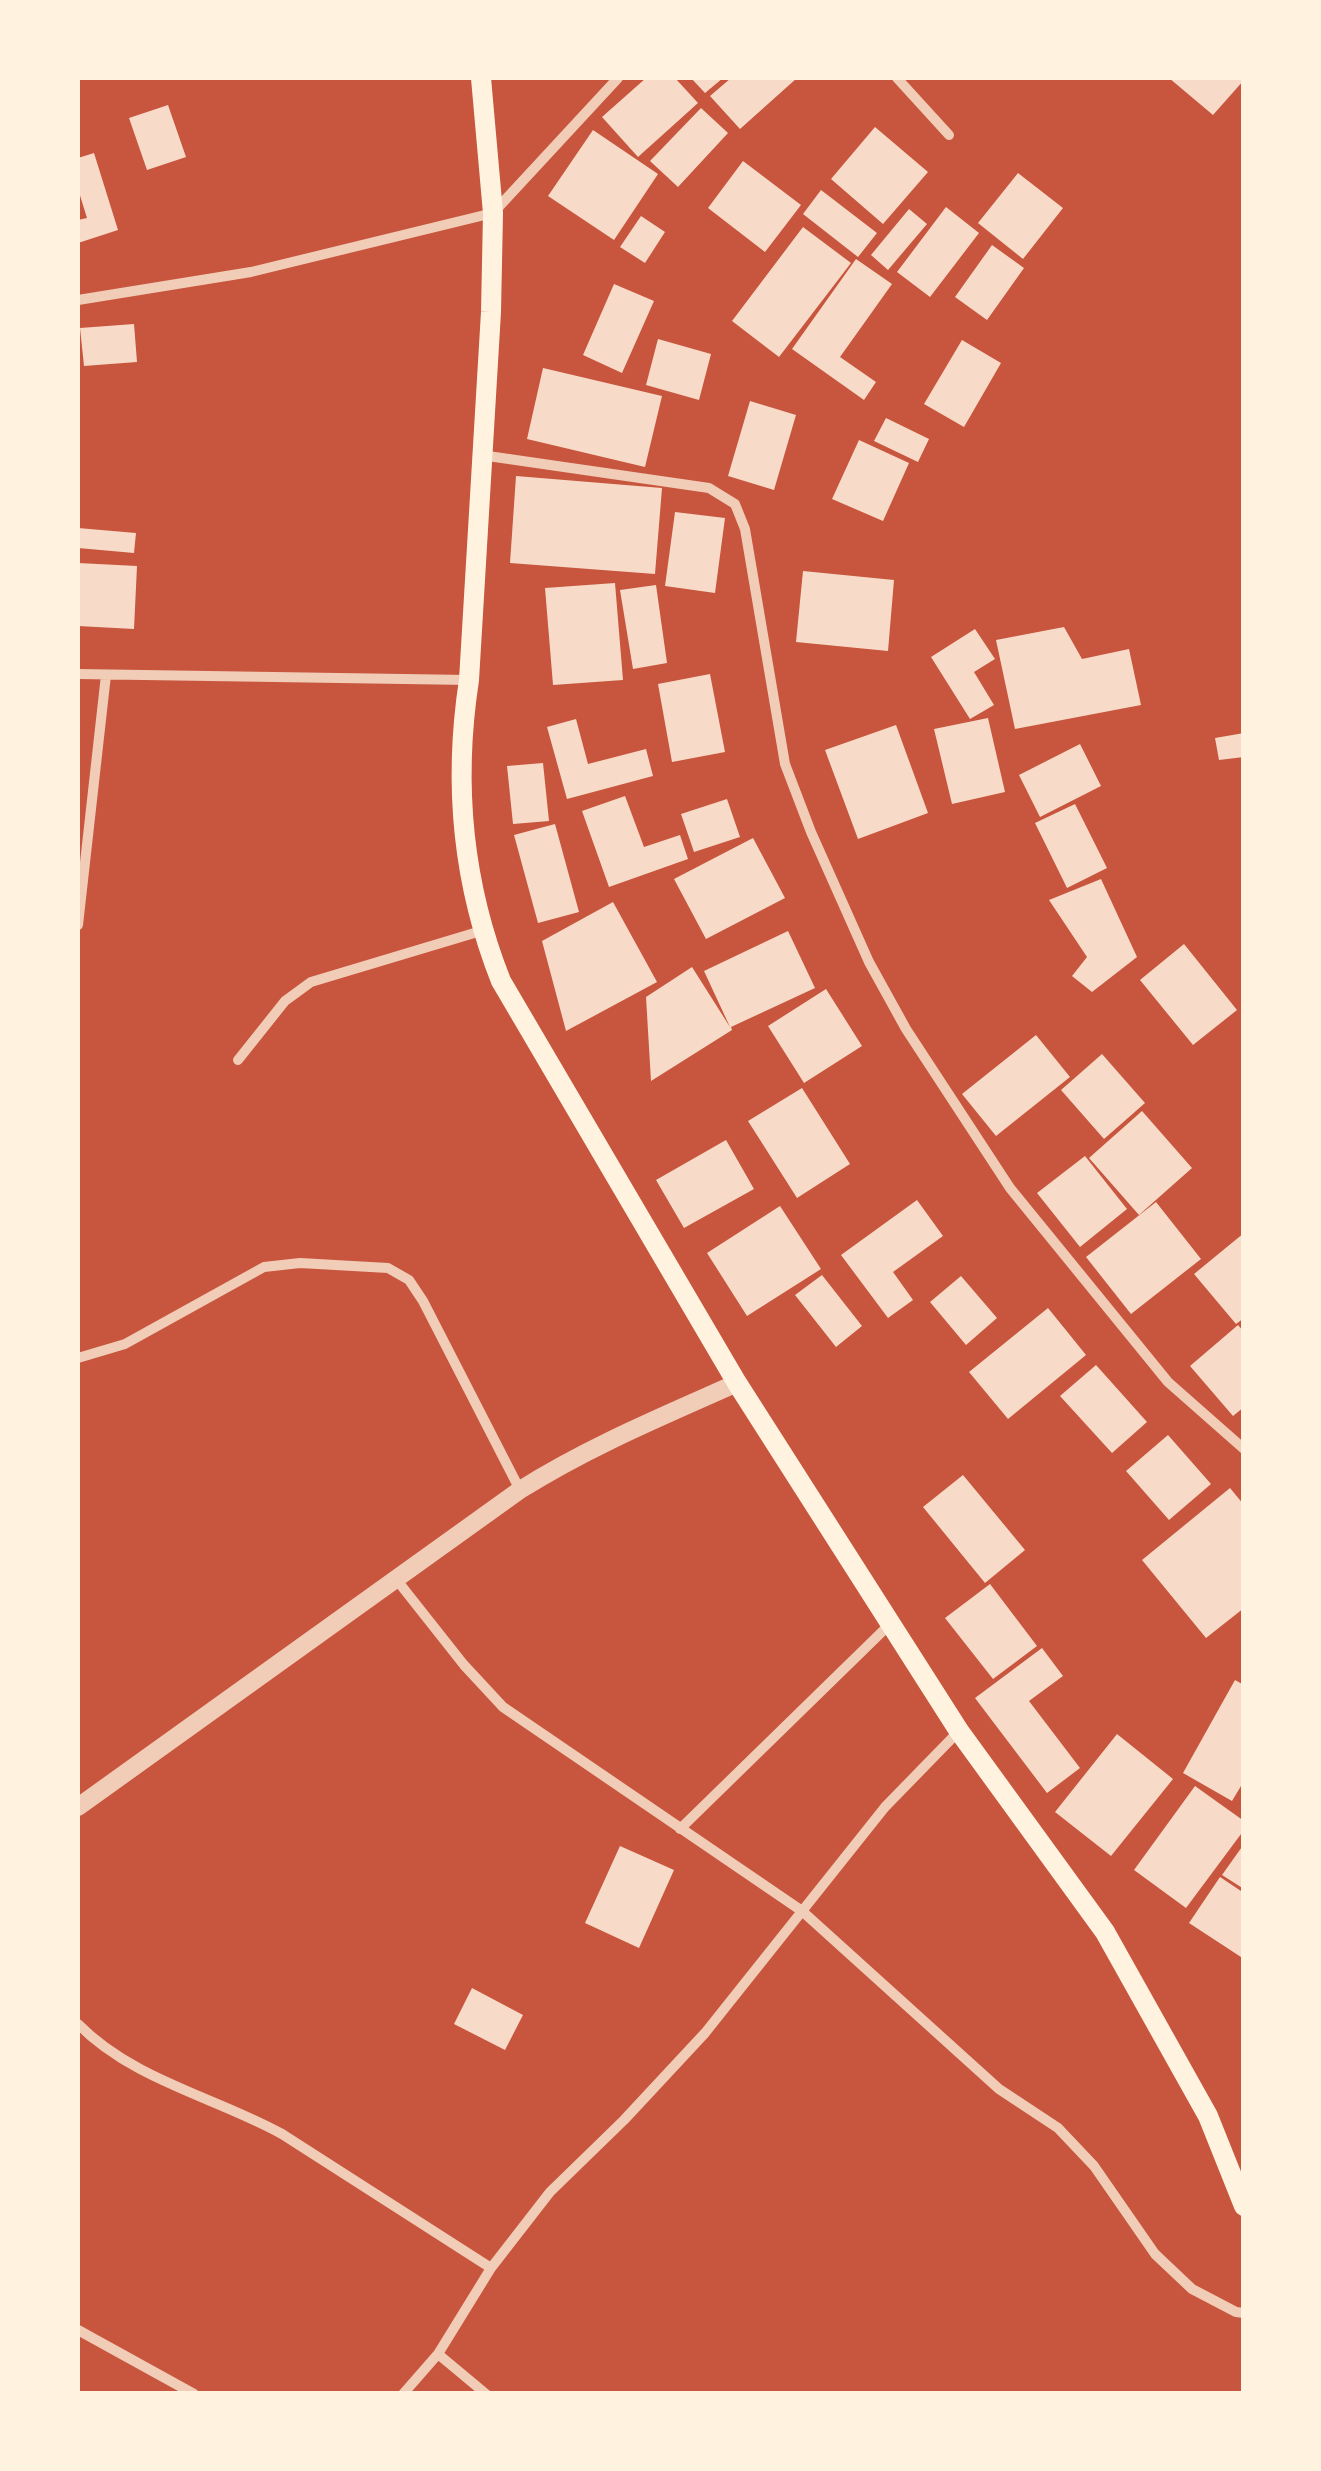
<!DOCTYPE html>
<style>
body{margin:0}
#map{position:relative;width:1321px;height:2471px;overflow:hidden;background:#c8553d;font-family:"PT Sans",sans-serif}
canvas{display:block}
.frame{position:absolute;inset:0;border:80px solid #fff3e0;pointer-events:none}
</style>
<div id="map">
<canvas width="1321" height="2471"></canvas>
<div class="frame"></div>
</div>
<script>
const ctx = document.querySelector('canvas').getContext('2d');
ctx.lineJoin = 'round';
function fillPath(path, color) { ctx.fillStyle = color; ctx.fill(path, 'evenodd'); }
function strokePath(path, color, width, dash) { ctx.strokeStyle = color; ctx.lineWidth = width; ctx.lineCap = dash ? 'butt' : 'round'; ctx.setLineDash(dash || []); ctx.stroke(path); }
fillPath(new Path2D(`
 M646,78h29l23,25 -60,54 -36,-40z
 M691,78h32l-18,15z
 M731,78h66l-57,51 -30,-33z
 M1169,78h75v2l-31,35z
 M168,105l18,52 -39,13 -18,-52z
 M701,108l27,25 -50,54 -28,-26z
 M875,127l53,45 -45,52 -52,-45z
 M593,130l65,44 -44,66 -66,-44z
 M94,153l24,77 -40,13v-23l9,-2 -9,-29v-31z
 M743,161l58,44 -36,47 -57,-44z
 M1018,173l45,35 -40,51 -45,-36z
 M821,190l56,43 -19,24 -55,-43z
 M946,207l33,26 -49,64 -33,-25z
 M909,209l18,15 -39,46 -17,-15z
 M641,216l24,16 -20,31 -25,-16z
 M803,227l48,36 -72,94 -47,-36z
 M992,245l32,23 -37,52 -32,-23z
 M856,259l36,25 -52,73 36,25 -12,18 -72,-51z
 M614,284l40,17 -32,72 -39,-18z
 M134,324l3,38 -53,4 -4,-38z
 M658,339l53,15 -12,46 -53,-15z
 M962,340l39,23 -37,64 -40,-23z
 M543,368l119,28 -17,71 -118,-28z
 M750,401l46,14 -22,75 -46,-14z
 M886,418l43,21 -11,23 -44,-21z
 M859,440l50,23 -26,58 -51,-22z
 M516,476l146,12 -7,86 -145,-11z
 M675,512l50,6 -10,75 -50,-7z
 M78,528l58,5 -2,20 -56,-5z
 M78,563l59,3 -3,63 -56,-3z
 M803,571l91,9 -6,71 -92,-9z
 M615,583l8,97 -70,5 -8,-97z
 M656,585l11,78 -34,6 -13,-79z
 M1064,627l18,32 47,-10 12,56 -126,24 -19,-89z
 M975,629l20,30 -21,13 20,33 -24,14 -39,-62z
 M710,674l15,78 -53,10 -14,-78z
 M988,718l17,74 -53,12 -18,-75z
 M576,719l12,45 58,-15 7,27 -86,23 -20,-72z
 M896,725l32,88 -70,26 -33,-89z
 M1244,733v24l-25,3 -4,-22z
 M1080,744l21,42 -61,31 -21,-42z
 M543,763l6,58 -36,3 -6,-58z
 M625,796l19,51 36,-12 8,24 -79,28 -27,-76z
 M727,799l13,38 -46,15 -13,-38z
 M1075,804l32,64 -40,20 -32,-65z
 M555,824l24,88 -41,11 -24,-88z
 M753,838l32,60 -79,41 -32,-60z
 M1101,879l36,78 -45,35 -20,-16 15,-19 -38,-57z
 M613,902l44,80 -91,49 -24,-90z
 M788,931l27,57 -84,39 1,3 -81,51 -5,-84 46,-30 38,60 -26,-56z
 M1184,944l53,66 -44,35 -53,-65z
 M826,989l36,57 -58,37 -36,-57z
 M1036,1035l34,42 -74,59 -34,-42z
 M1102,1054l43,49 -41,36 -43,-49z
 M802,1088l48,76 -53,34 -49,-77z
 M1142,1111l50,57 -53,47 -50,-57z
 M726,1140l28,49 -70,39 -28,-48z
 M1085,1156l42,53 -47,38 -43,-54z
 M917,1200l26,36 -50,36 20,28 -25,18 -47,-63z
 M1156,1202l45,57 -70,55 -45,-57z
 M780,1206l41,63 -74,47 -40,-63z
 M1244,1233v85l-8,6 -42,-50z
 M822,1275l40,51 -26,21 -41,-52z
 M961,1276l36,42 -31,27 -36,-43z
 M1048,1308l38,47 -78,64 -39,-47z
 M1238,1325l6,7v75l-11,9 -43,-50z
 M1096,1365l51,57 -35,31 -52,-57z
 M1168,1435l43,49 -42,36 -43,-49z
 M963,1475l62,75 -40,33 -62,-76z
 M1230,1488l14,17v103l-38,30 -64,-78z
 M990,1584l47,62 -44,33 -48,-61z
 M1042,1648l21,28 -34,25 51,67 -33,25 -72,-95z
 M1235,1680l9,5v96l-12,20 -49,-28z
 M1117,1734l56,45 -62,77 -56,-44z
 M1195,1786l49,35v9l-58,78 -52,-38z
 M1244,1844v45l-22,-14z
 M620,1846l54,24 -35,78 -54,-25z
 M1220,1877l24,16v66l-55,-36z
 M472,1988l51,27 -18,35 -51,-26z`), '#f7dbc8');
strokePath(new Path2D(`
 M897,78l52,57
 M78,300l173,-28 242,-59 125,-135
 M481,455l228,33 26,16 10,25 40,235 26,68 58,130 37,67 104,159 158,194 76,67
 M78,674l391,6
 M78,925l28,-250
 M238,1060l47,-59 26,-19 170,-51
 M78,1358l47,-14 139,-77 36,-4 88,5 21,12 14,21 97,189
 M396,1579l68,86 39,42 299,204 197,178 59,39 36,38 61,88 37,35 44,23 8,1
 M680,1829l210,-205
 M78,2024c55,56 137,73 204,110l209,134
 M78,2330l116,64
 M438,2354l48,40
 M403,2394l35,-40 53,-86 59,-76 74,-72 81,-87 180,-226 74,-76`), '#f1ccb7', 10);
strokePath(new Path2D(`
 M78,1807l442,-317c68,-43 143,-74 217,-107`), '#f1ccb7', 18);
strokePath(new Path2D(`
 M481,78l12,135 -2,99 -22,368c-16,104 -7,203 32,301l236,402 222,348 146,201 103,184 36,90`), '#fff3e0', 20);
</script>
